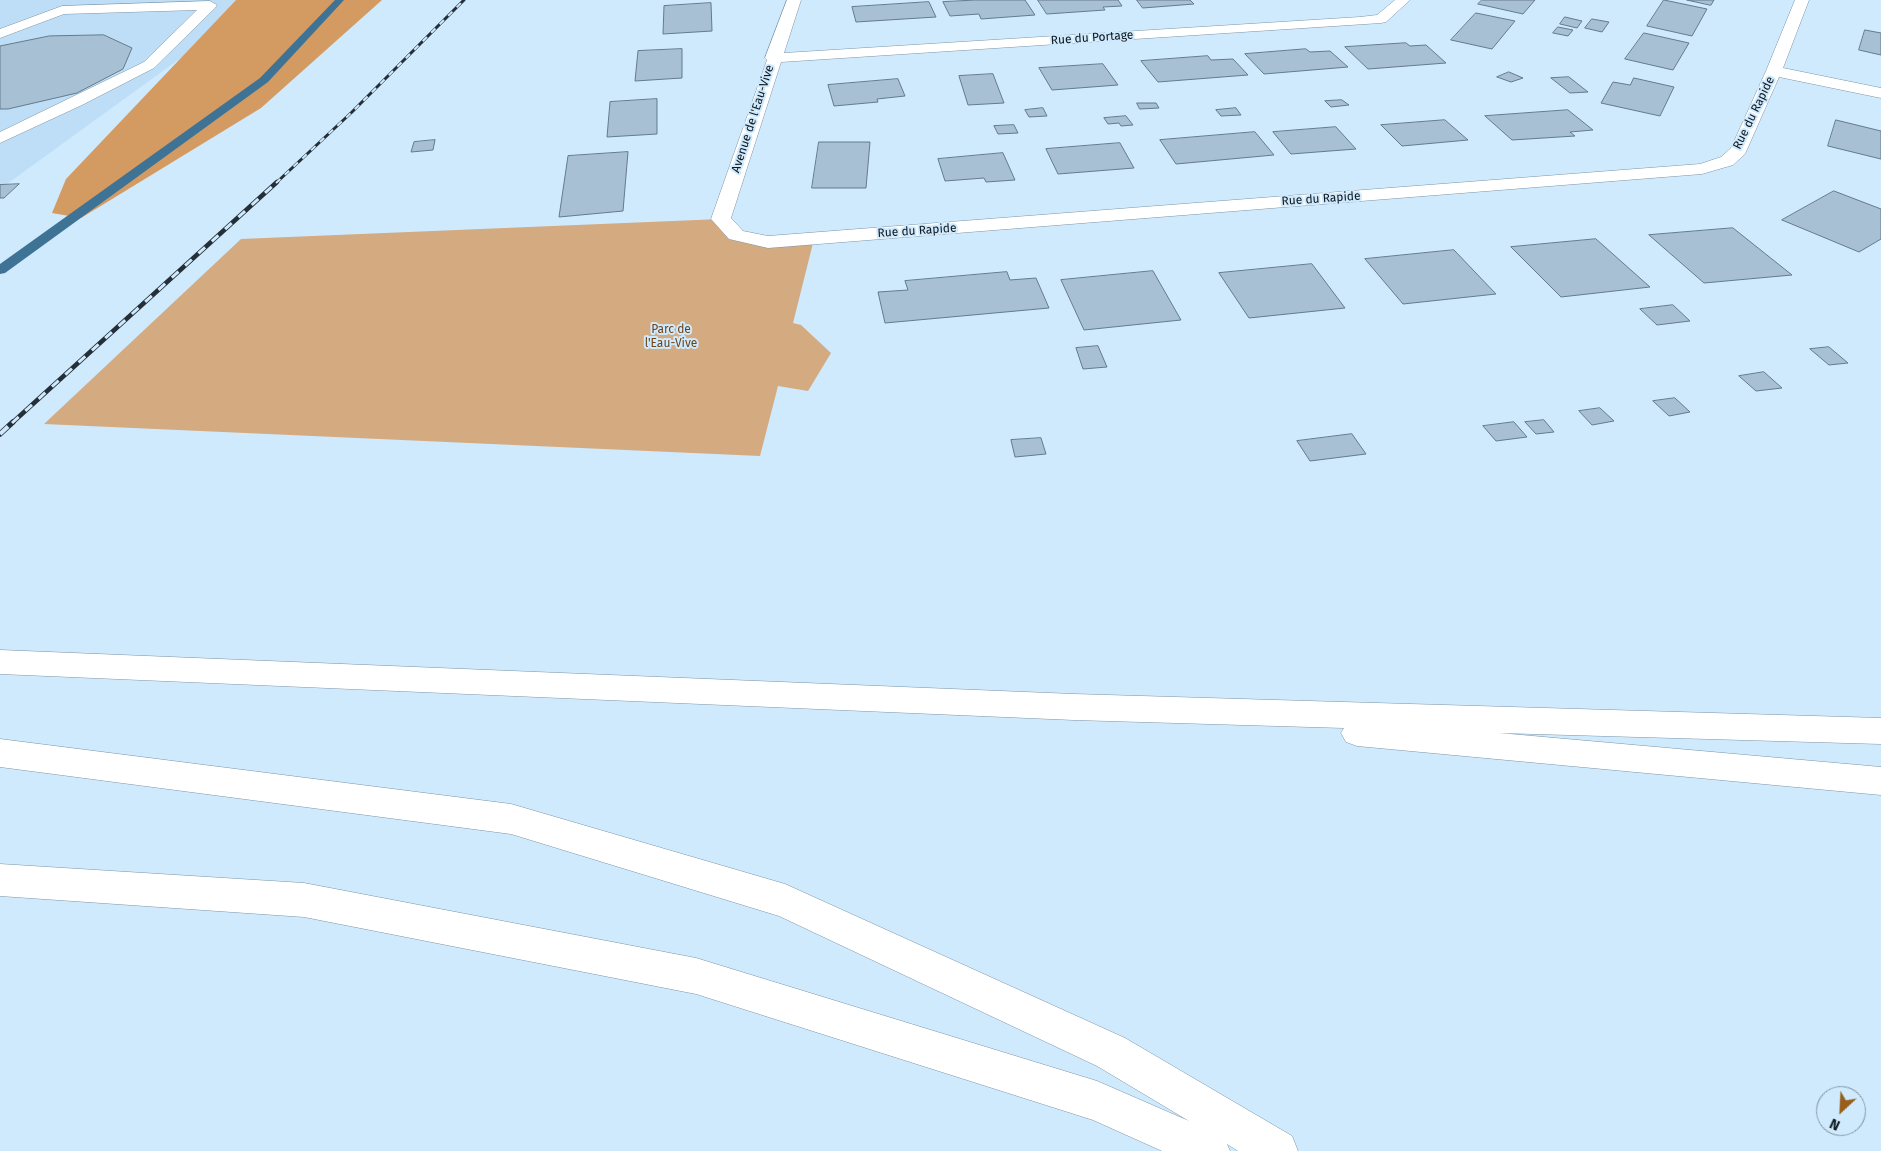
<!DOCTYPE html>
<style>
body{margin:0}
#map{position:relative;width:1881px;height:1151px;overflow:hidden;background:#cfe9fd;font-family:"Fira Sans",sans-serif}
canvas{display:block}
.north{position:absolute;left:1816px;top:1086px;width:50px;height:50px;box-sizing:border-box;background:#cfe9fd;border:1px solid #8295a4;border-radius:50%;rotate:205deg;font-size:14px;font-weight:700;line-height:20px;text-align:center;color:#0e171e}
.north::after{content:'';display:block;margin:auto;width:18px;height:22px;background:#975f1b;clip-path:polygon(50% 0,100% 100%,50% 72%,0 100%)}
</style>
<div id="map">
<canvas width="1881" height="1151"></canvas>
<div class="north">N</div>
</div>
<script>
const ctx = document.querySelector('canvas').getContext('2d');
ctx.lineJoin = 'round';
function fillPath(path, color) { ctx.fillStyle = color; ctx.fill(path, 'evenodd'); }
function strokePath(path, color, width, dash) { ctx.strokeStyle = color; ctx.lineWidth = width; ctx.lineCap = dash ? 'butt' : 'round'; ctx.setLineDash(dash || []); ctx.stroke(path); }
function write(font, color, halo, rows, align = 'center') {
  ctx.font = font + ' "Fira Sans",sans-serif'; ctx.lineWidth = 4; ctx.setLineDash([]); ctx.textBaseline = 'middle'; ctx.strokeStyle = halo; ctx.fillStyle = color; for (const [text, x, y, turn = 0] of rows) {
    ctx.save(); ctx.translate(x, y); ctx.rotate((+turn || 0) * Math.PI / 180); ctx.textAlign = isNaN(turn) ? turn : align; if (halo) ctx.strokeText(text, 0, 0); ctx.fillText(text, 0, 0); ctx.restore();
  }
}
fillPath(new Path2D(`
 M0,0h236l-54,57 -182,132z`), '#bddef6');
fillPath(new Path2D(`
 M721,219l15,16 78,4 -21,84 8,2 30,28 -23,38 -30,-5 -18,70 -716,-32 197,-185z`), '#d4aa81');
fillPath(new Path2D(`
 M236,0h146l-121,108 -180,110 -29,-5 14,-34z`), '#d39a61');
fillPath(new Path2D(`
 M335,0h9l-76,82 -263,191 -5,1v-10l260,-186z`), '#3e7396');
const building = new Path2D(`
 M976,0h49l10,15 -54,4 -2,-5 -29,2 -7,-14z
 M1038,0h80l4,6 -19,1 2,3 -58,4z
 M1137,0h53l4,4 -51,4z
 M1482,0h53l-12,14 -45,-10z
 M1664,0l43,9 -15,27 -45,-10z
 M1687,0h27l-3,5z
 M929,2l7,15 -80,5 -4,-15z
 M711,3l1,28 -49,3 1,-28z
 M1476,13l39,8 -23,28 -41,-9z
 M1565,17l17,4 -5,7 -17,-4z
 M1592,19l17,3 -7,10 -17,-4z
 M1558,27l15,3 -5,6 -15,-3z
 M1865,30l16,3v22l-22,-5z
 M1644,33l45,10 -16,27 -48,-11z
 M104,35l28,13 -9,21 -46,24 -69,16h-8v-63l49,-10z
 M1406,43l4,3 16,-1 20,18 -78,6 -23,-22z
 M682,49v29l-47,3 3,-30z
 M1306,49l4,3 20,-1 18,16 -84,7 -19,-20z
 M1208,56l3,4 22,-1 15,16 -90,7 -17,-21z
 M1103,64l15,21 -66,5 -13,-22z
 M1509,72l14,6 -12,4 -14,-5z
 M993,74l11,29 -36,2 -9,-29z
 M1569,77l19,15 -18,1 -19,-15z
 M1634,78l40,9 -14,29 -59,-13 12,-21 17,3z
 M898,79l7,17 -28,3 1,3 -44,4 -6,-21z
 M657,99v35l-50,3 3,-35z
 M1342,100l7,5 -18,2 -6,-6z
 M1137,103h19l3,5 -19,1z
 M1043,108l4,8 -18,1 -4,-7z
 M1236,108l5,7 -20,1 -5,-6z
 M1568,110l25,20 -23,2 5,4 -63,4 -27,-24z
 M1126,116l7,9 -12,1 -2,-3 -11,1 -4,-6z
 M1445,120l23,20 -66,6 -21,-21z
 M1836,120l45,11v28l-53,-13z
 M1014,125l4,8 -20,1 -4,-8z
 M1336,127l20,22 -65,5 -18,-22z
 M1255,132l19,23 -98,9 -16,-24z
 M435,140l-2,10 -22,2 3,-10z
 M819,142h51l-4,46h-54z
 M1120,143l14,25 -76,6 -12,-25z
 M628,152l-5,59 -64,6 9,-61z
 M1003,153l12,27 -29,2 -2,-4 -39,3 -7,-22z
 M19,184l-15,14h-4v-13z
 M1834,191l47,18v30l-22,13 -77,-32z
 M1733,228l59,47 -88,8 -55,-48z
 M1596,239l54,48 -89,10 -50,-50z
 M1454,250l42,44 -93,10 -38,-45z
 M1312,264l33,44 -96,10 -30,-45z
 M1153,271l28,49 -97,10 -23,-50z
 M1007,272l3,8 26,-2 13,30 -164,15 -7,-31 30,-2 -3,-9z
 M1673,305l17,16 -33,4 -17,-16z
 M1098,346l9,21 -24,2 -7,-21z
 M1829,347l19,16 -19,2 -19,-16z
 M1764,372l18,16 -26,3 -17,-15z
 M1675,398l15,14 -21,4 -16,-15z
 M1600,408l14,13 -22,4 -13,-14z
 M1544,420l10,12 -18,2 -11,-12z
 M1514,422l13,15 -31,4 -13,-15z
 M1352,434l14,20 -56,7 -13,-20z
 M1041,438l5,16 -31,3 -4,-17z`);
fillPath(building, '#a7c0d3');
strokePath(building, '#647b8c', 1);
const minor = new Path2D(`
 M787,0h14l-17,53 576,-36 17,-2 18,-15h15l-24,22 -5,1 -600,39 -50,156 12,13 25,5 932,-72 21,-7 10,-9 35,-77 29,-71h14l-26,68 98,20v10l-102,-21 -34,77 -12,11 -31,9 -934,74 -39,-9 -18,-20 56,-159 -2,-2z
 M210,1l7,4 -2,3 -61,60 -72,37 -82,38v-11l144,-70 53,-52 -133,4 -64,24v-9l62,-23z`);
const highway = new Path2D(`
 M0,650l1074,44 807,24v26l-382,-11 382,34v28l-524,-49 -11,-4 -5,-9 3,-5 -270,-8 -1074,-46z
 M0,739l511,65 274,80 340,154 167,98 6,15h-60l-11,-7 3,7h-68l-69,-31 -397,-126 -392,-77 -304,-21v-32l304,19 392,75 401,123 92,40 -92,-55 -318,-150 -268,-82 -511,-67z`);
strokePath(minor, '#7d95a7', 1);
strokePath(highway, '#7d95a7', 1);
fillPath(minor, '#fff');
fillPath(highway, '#fff');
const railFar2 = new Path2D(`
 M276,183l76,-71 112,-112`);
const railFar1 = new Path2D(`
 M12,423l265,-241`);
const rail = new Path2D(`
 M0,434l13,-12`);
strokePath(railFar2, '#242f38', 3);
strokePath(railFar1, '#242f38', 4.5);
strokePath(rail, '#242f38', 5.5);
strokePath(railFar2, '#cfe9fd', 2, [6]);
strokePath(railFar1, '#cfe9fd', 3, [9]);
strokePath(rail, '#cfe9fd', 4, [11]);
write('12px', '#0e171e', '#cfe9fd', [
 ["Rue du Portage",1092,38,-4],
 ["Rue du Rapide",1754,113,-64],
 ["Avenue de l'Eau-Vive",753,119,-72],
 ["Rue du Rapide",1321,199,-4],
 ["Rue du Rapide",917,231,-4]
]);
write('12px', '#6b451a', '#cfe9fd', [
 ["Parc de",671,330],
 ["l'Eau-Vive",671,344]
]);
</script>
